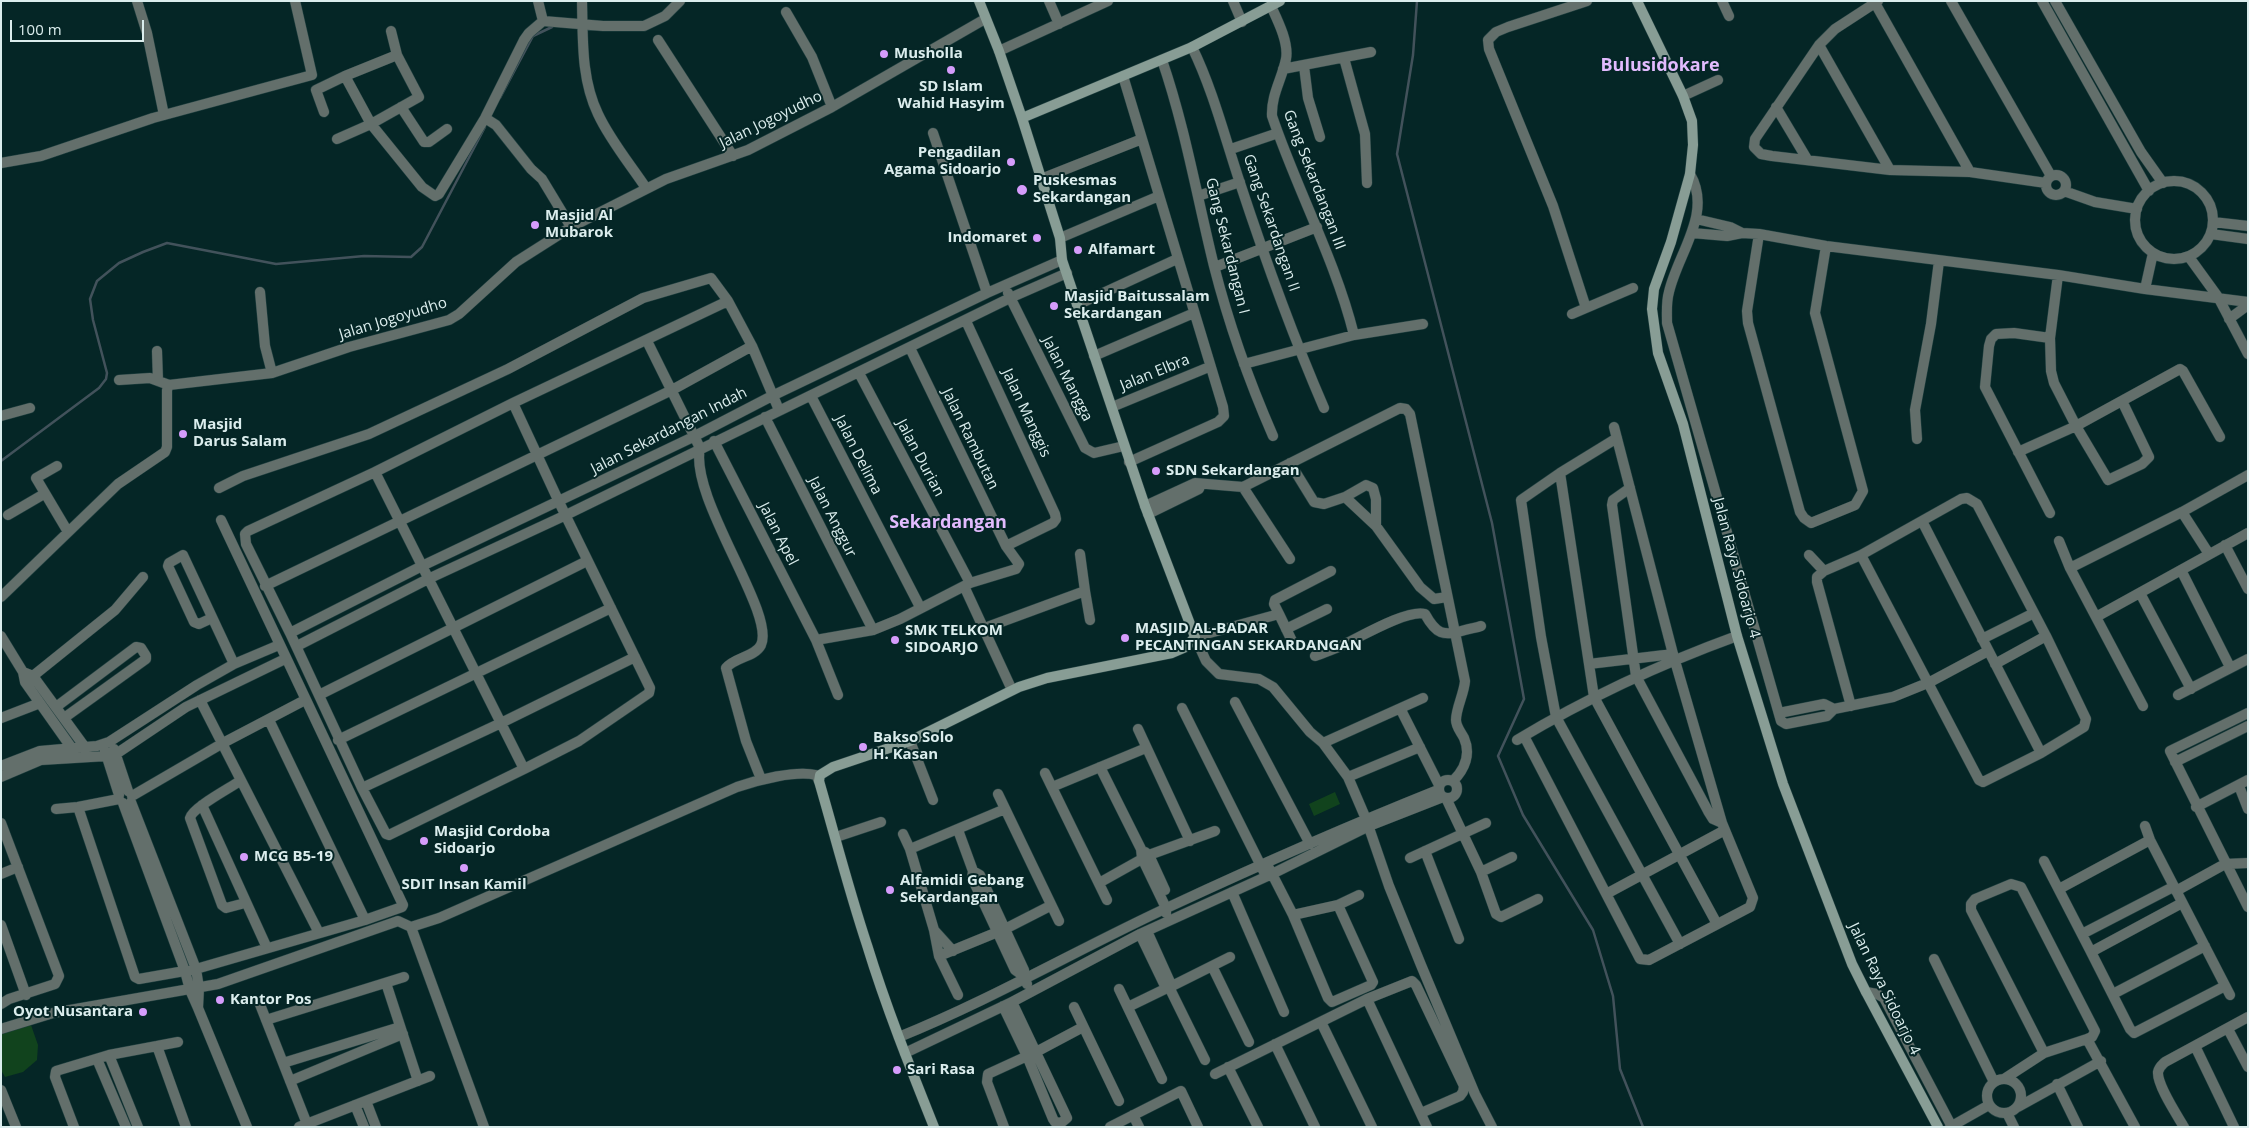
<!DOCTYPE html>
<style>
body{margin:0}
#map{position:relative;width:2249px;height:1128px;overflow:hidden;background:#052626;font-family:"Open Sans",sans-serif}
canvas{display:block}
.frame{position:absolute;inset:0;border:2px solid #dbeded;pointer-events:none}
.scale{position:absolute;left:10px;top:20px;width:134px;height:22px;box-sizing:border-box;border:2px solid #dbeded;border-top:0;padding-left:6px;font-size:15px;line-height:18px;white-space:nowrap;color:#dbeded;-webkit-text-stroke:4px #052626;paint-order:stroke}
</style>
<div id="map">
<canvas width="2249" height="1128"></canvas>
<div class="frame"></div>
<div class="scale">100 m</div>
</div>
<script>
const ctx = document.querySelector('canvas').getContext('2d');
ctx.lineJoin = 'round';
function fillPath(path, color) { ctx.fillStyle = color; ctx.fill(path, 'evenodd'); }
function strokePath(path, color, width, dash) { ctx.strokeStyle = color; ctx.lineWidth = width; ctx.lineCap = dash ? 'butt' : 'round'; ctx.setLineDash(dash || []); ctx.stroke(path); }
function write(font, color, halo, rows, align = 'center') {
  ctx.font = font + ' "Open Sans",sans-serif'; ctx.lineWidth = 4; ctx.setLineDash([]); ctx.textBaseline = 'middle'; ctx.strokeStyle = halo; ctx.fillStyle = color; for (const [text, x, y, turn = 0] of rows) {
    ctx.save(); ctx.translate(x, y); ctx.rotate((+turn || 0) * Math.PI / 180); ctx.textAlign = isNaN(turn) ? turn : align; if (halo) ctx.strokeText(text, 0, 0); ctx.fillText(text, 0, 0); ctx.restore();
  }
}
fillPath(new Path2D(`
 M1335,792l5,12 -26,12 -5,-12z
 M31,1025l7,20 -1,15 -14,12 -18,5 -4,-7v-36z`), '#11431d');
strokePath(new Path2D(`
 M1417,1l-4,54 -16,99 95,369 32,176 -26,57 25,59 70,115 20,66 7,73 23,58
 M500,98l33,-62 19,-9
 M1,461l98,-73 7,-9 1,-6 -14,-53 -3,-21 7,-18 22,-18 24,-11 24,-9 109,21 88,-8 47,1 11,-10 63,-120`), '#42525b', 2.5);
const street = new Path2D(`
 M137,1l10,32 17,82
 M538,1l5,20
 M582,1c1,38 -1,78 16,113 12,26 32,50 48,74
 M1049,1l10,23
 M1233,1l9,21
 M1722,1l7,15
 M1878,1l-43,28 -16,16 -64,94 -1,8 7,7 11,2 118,14 80,2 76,11
 M1951,1l100,175
 M2042,1l107,190
 M2055,1l86,151 22,31
 M1875,3l95,169
 M1271,6c7,15 18,37 15,53 -4,20 -15,36 -14,57 25,74 63,143 82,219
 M786,12l26,45 20,50
 M391,31l6,24
 M658,40l75,116
 M1819,45l71,125
 M1192,47c21,43 33,91 48,136 25,76 52,151 84,225
 M999,51l109,-50
 M1344,58l21,76 2,49
 M1162,60c23,67 35,137 52,206 15,59 35,115 59,170
 M1304,66l4,32 12,39
 M1283,69l88,-17
 M1123,76l100,331 1,9 -6,6 -89,40
 M1683,96l35,-16
 M401,107l23,35h5l18,-13
 M1776,107l31,52
 M324,112l-8,-22 29,-14 52,-21 22,42 -48,27 51,63 13,9 4,-2 46,-76 39,-78 5,-7 14,-12 60,5h41l21,-10 15,-15
 M485,118l11,7 35,44 11,10 29,48
 M933,133l54,160
 M337,139l34,-15 -26,-48
 M1231,149l47,-16
 M1,163l40,-7 112,-38 159,-43 -17,-74
 M1690,174c23,39 -12,79 -21,118 -3,10 -2,21 -2,31l114,398 5,3 41,-8 7,-7 59,-12 37,-15 58,-31
 M2046 185a10 10 0 1 1 20 0a10 10 0 1 1-20 0Z
 M1041,179l101,-40
 M2135 220a39 39 0 1 1 78 0a39 39 0 1 1-78 0Z
 M2064,191l31,11 42,7
 M1198,196l42,-14
 M1696,219l34,8 12,6
 M2213,222l35,4
 M1692,233l35,3 15,-3 17,1 67,12 232,29 87,14 103,13
 M1759,234l-12,77 1,12 52,189 4,6 7,5 44,-18 8,-14 -48,-178 11,-67
 M2211,234l37,5
 M1060,238l99,-42
 M2189,257l29,40 30,57
 M1215,267l102,-40
 M2058,275l-8,63 1,33 3,12 22,43 32,54 34,-16 7,-7 -27,-56
 M2145,289l8,-36
 M260,292l5,54 7,27
 M1008,293l77,155 9,5 30,-7
 M1077,305l100,-46
 M1586,308l47,-20
 M1572,314l14,-6 -33,-102 -64,-157 -1,-9 8,-8 12,-5 79,-26
 M2229,319l19,-14
 M966,321l89,193 1,5 -3,4 -47,23
 M647,341l53,107c-11,50 76,165 61,197 -6,12 -26,12 -35,23l20,73 15,38
 M157,351l1,30
 M1094,356l100,-43
 M1244,364l110,-29 69,-11
 M859,373l111,210
 M119,380l31,-2 19,7
 M811,396l109,211
 M1112,407l97,-40
 M1,416l29,-8
 M765,417l108,213
 M1617,438l-57,35 34,224 123,227
 M1917,439l-2,-29 16,-86 8,-63
 M714,441l102,199 22,55
 M2018,452l58,-26 104,-57 3,2 37,66
 M1290,463l24,39 10,2 21,-7 31,29 44,61 14,12 13,-2
 M57,466l-21,12 32,54
 M375,472l149,297 55,-28 70,-48 1,-5 -91,-186 -46,-99
 M1560,473l-39,27 20,137 15,80 124,227
 M1243,487l47,72
 M219,488l24,-12 126,-42 139,-65 135,-71 68,-20 17,23
 M1630,488l-17,12 -1,5 24,171 72,135 5,8 9,4
 M1345,497l21,-12 7,3 3,11v27
 M1145,506l50,-23 48,4 157,-79 6,1 4,5 55,267c-1,13 -9,27 -9,39 0,7 5,12 8,18 7,16 1,31 -11,43
 M2182,512l27,42
 M2050,513l-65,-126 4,-41 2,-7 5,-5 18,-1 36,5
 M1148,514l51,-25 2,-5
 M8,515l36,-21
 M1922,521l119,232
 M2059,541l11,27 73,138
 M2225,545l23,44
 M1080,554l5,37
 M1809,555l15,16
 M2070,568l112,-56 66,-37
 M2181,570l49,97
 M1331,571l-56,29 -1,4 5,10 -84,23 11,24 13,13 40,5 14,8 37,45 13,11 25,34 18,42 23,67 32,79 54,129 17,33
 M265,586l407,-196 80,-44
 M964,586l48,104
 M2140,593l51,96
 M1,597l117,-113 47,-32 2,-5v-57l2,-5 103,-12 77,-26 100,-27 10,-6 57,-52 55,-35 95,-48 82,-29 84,-43 153,-88
 M1279,614l13,27
 M2096,617l152,-84
 M212,618l-13,6 -5,-2 -26,-56 1,-3 14,-8 51,109
 M982,629l103,-38 5,29
 M1286,629l41,-20
 M290,633l132,-67 269,-128 81,-42 215,-103 75,-33
 M1,636l22,36
 M1982,639l52,-26
 M816,640l57,-10 27,-11 70,-36 46,-14 3,-5 -13,-18 -96,-198
 M297,646l131,-67 138,-64 444,-217 57,-25
 M1315,656c10,-4 20,-7 30,-12 17,-8 63,-35 80,-30 11,20 18,23 40,16 6,-2 11,-2 16,-4
 M635,657l-134,66 -139,65 -72,-155 -44,-89 -1,-10 3,-3 127,-59 138,-69 215,-102 24,45 27,64
 M1589,664l84,-10
 M1995,664l51,-28
 M28,680l87,-70 28,-33
 M319,695l268,-134
 M2178,695l70,-36
 M200,700l119,233
 M1235,702l75,142
 M1851,706l-34,-124v-5l7,-6 37,-16 100,-56 6,-1 10,6 69,132 40,83 -2,8 -43,26 -58,29 -4,-2 -118,-225
 M56,707l80,-60 5,1 5,8v3l-82,59
 M1182,708l82,164
 M1401,710l38,75
 M1779,713l45,-9 10,5
 M2248,713l-78,38 78,156
 M1,718l39,-15
 M269,720l96,200
 M1138,729l52,112
 M1524,736l116,223 9,1 101,-53 3,-9 -31,-75 -49,-169 -59,-227
 M338,740l273,-132
 M1517,740c70,-42 143,-76 220,-104
 M910,741l23,59
 M1323,743l100,-45
 M71,747l-46,-65 -2,-10 10,4 54,74
 M114,749l14,42
 M105,751l14,44
 M2175,762l73,-36
 M1,766l39,-15 57,-5 12,-4 88,-57 37,-21 45,-19
 M1100,767l41,82 1,9 24,50v5
 M1045,773l62,127
 M1,777l40,-17 66,-4 9,-2 70,-47 99,-48
 M1348,777l72,-30
 M1439 789a9 9 0 1 1 18 0a9 9 0 1 1-18 0Z
 M240,781c-10,7 -48,27 -50,37l32,87 4,3 19,-5
 M2239,786l9,23
 M1052,787l94,-39
 M362,788l24,46 3,1 135,-66
 M998,794l61,127
 M132,796l91,-53 82,-43
 M1446,798l35,74 15,42 5,3 37,-18
 M123,803l62,168 5,19 8,18 1,-20 -3,-19 -65,-167
 M202,805l65,143
 M78,807l57,170 4,2 57,-10 169,-49 37,-13 1,-2 -182,-385
 M2196,807l52,-27
 M56,809l22,-2 41,-8
 M1,823l58,153 -4,8 -46,15 -8,5
 M2145,826l5,14 80,155
 M958,830l15,41 -1,7 43,92 7,5 5,9
 M903,834l7,15 24,81 5,26 19,39
 M836,837l45,-15
 M910,849l95,-40
 M1425,851l34,88
 M1145,852l4,3 16,35
 M1410,858l76,-35
 M2044,861l47,91 91,-49
 M1269,868l24,47 35,83 4,4 39,-17 2,-3 -35,-77
 M973,871l7,4 44,95 -2,5
 M1481,872l31,-15
 M1,874l17,-7
 M1099,883l50,-28 66,-24
 M2059,889l91,-49
 M2176,891l49,-27 23,-1
 M1232,892l52,120
 M1608,893l117,-63
 M1293,915l45,-10 21,-10
 M1,925l25,70
 M411,927l28,-9 298,-131c20,-7 59,-17 79,-12l3,6
 M934,930l19,21
 M1147,931l23,51
 M1140,934l25,52
 M2082,934l91,-47
 M2091,952l39,77 4,4 91,-47
 M939,956l66,-27 45,-23
 M1934,959l60,123
 M1212,966l37,76
 M386,983l32,98
 M1174,985l56,-28
 M1119,989l43,90
 M1171,991l34,69
 M1866,992l11,2 7,4 68,129
 M2113,994l92,-48
 M1367,999l60,128
 M259,1002l48,122
 M1003,1006l24,50 26,63 2,3 6,1 6,-5 -55,-116
 M1074,1007l45,94
 M1128,1007l37,-18
 M198,1008l49,119
 M266,1020l138,-43
 M1321,1022l51,105
 M1,1029l52,-16 165,-29 180,-63 13,6 73,200
 M2228,1029l20,38
 M899,1037c94,-38 181,-89 272,-131 88,-41 177,-80 267,-116
 M2087,1039l48,88
 M1275,1044l40,83
 M157,1046l21,-4
 M2195,1046l39,81
 M905,1053l107,-51 128,-68 132,-60 97,-48 74,-29
 M109,1055l29,72
 M97,1059l29,68
 M283,1063l117,-36
 M1228,1067l30,60
 M1215,1074l152,-75 45,-18 4,4 48,101 -1,6 -3,4 -39,17
 M1987 1096a17 17 0 1 1 34 0a17 17 0 1 1-34 0Z
 M2004,1079l40,-26 43,-14 5,-2 3,-6 -74,-144 -10,-3 -36,15 -4,5v6l73,143
 M290,1081l113,-47
 M2057,1084l21,43
 M1,1090l15,37
 M366,1101l10,26
 M355,1105l9,22
 M2018,1107l83,-46
 M2007,1113l7,14
 M1133,1115l6,12
 M74,1127l-19,-50 1,-6 53,-16 48,-9 29,81
 M299,1127l131,-51
 M1004,1127l-17,-45 1,-8 48,-22 47,-25
 M1110,1127l71,-36 17,36
 M1950,1127l39,-22
 M2184,1127c-7,-12 -27,-42 -26,-55 1,-5 4,-7 7,-10l83,-45`);
const secondary = new Path2D(`
 M1637,1l46,95 9,25 1,24 -3,29 -19,68 -17,47 -2,20 6,44 25,71 54,212 46,148 69,180 14,28 72,135
 M1022,118l170,-71 88,-46
 M934,1127c-24,-60 -48,-120 -67,-182 -18,-54 -32,-109 -48,-164l1,-6 13,-8 77,-26 109,-54 28,-9 125,-25 14,-6 9,-10 -50,-131 -83,-246 -2,-22 -38,-120 -23,-67 -20,-50`);
strokePath(street, '#234242', 11);
strokePath(secondary, '#234242', 11);
strokePath(street, '#636f6b', 10);
strokePath(secondary, '#889d95', 10);
for (const [x, y, r, color] of [
 [884,54,5,"#d59cfb"],
 [951,70,5,"#d59cfb"],
 [1011,162,5,"#d59cfb"],
 [1022,190,6,"#d59cfb"],
 [535,225,5,"#d59cfb"],
 [1037,238,5,"#d59cfb"],
 [1078,250,5,"#d59cfb"],
 [1054,306,5,"#d59cfb"],
 [183,434,5,"#d59cfb"],
 [1156,471,5,"#d59cfb"],
 [1125,638,5,"#d59cfb"],
 [895,640,5,"#d59cfb"],
 [863,747,5,"#d59cfb"],
 [424,841,5,"#d59cfb"],
 [244,857,5,"#d59cfb"],
 [464,868,5,"#d59cfb"],
 [890,890,5,"#d59cfb"],
 [220,1000,5,"#d59cfb"],
 [143,1012,5,"#d59cfb"],
 [897,1070,5,"#d59cfb"]
]) { const dot = new Path2D(); dot.arc(x, y, r, 0, 2 * Math.PI); ctx.fillStyle = color; ctx.fill(dot); strokePath(dot, '#052626', 2); }
write('bold 15px', '#dbeded', '#052626', [
 ["Musholla",894,54],
 ["SD Islam",951,87,"center"],
 ["Wahid Hasyim",951,104,"center"],
 ["Pengadilan",1001,153,"right"],
 ["Agama Sidoarjo",1001,170,"right"],
 ["Puskesmas",1033,181],
 ["Sekardangan",1033,198],
 ["Masjid Al",545,216],
 ["Mubarok",545,233],
 ["Indomaret",1027,238,"right"],
 ["Alfamart",1088,250],
 ["Masjid Baitussalam",1064,297],
 ["Sekardangan",1064,314],
 ["Masjid",193,425],
 ["Darus Salam",193,442],
 ["SDN Sekardangan",1166,471],
 ["MASJID AL-BADAR",1135,629],
 ["PECANTINGAN SEKARDANGAN",1135,646],
 ["SMK TELKOM",905,631],
 ["SIDOARJO",905,648],
 ["Bakso Solo",873,738],
 ["H. Kasan",873,755],
 ["Masjid Cordoba",434,832],
 ["Sidoarjo",434,849],
 ["MCG B5-19",254,857],
 ["Alfamidi Gebang",900,881],
 ["Sekardangan",900,898],
 ["SDIT Insan Kamil",464,885,"center"],
 ["Kantor Pos",230,1000],
 ["Oyot Nusantara",133,1012,"right"],
 ["Sari Rasa",907,1070]
], 'left');
write('15px', '#dbeded', '#052626', [
 ["Jalan Jogoyudho",771,120,-26],
 ["Gang Sekardangan III",1314,180,69],
 ["Gang Sekardangan II",1271,223,71],
 ["Gang Sekardangan I",1227,246,76],
 ["Jalan Jogoyudho",393,319,-17],
 ["Jalan Elbra",1155,373,-22],
 ["Jalan Mangga",1067,379,63],
 ["Jalan Manggis",1026,413,65],
 ["Jalan Sekardangan Indah",669,431,-27],
 ["Jalan Rambutan",970,439,64],
 ["Jalan Delima",858,455,63],
 ["Jalan Durian",920,458,62],
 ["Jalan Anggur",832,517,63],
 ["Jalan Apel",778,534,63],
 ["Jalan Raya Sidoarjo 4",1736,568,75],
 ["Jalan Raya Sidoarjo 4",1884,989,64]
]);
write('bold 18px', '#e2bbfe', '#052626', [
 ["Bulusidokare",1660,66],
 ["Sekardangan",948,523]
]);
</script>
